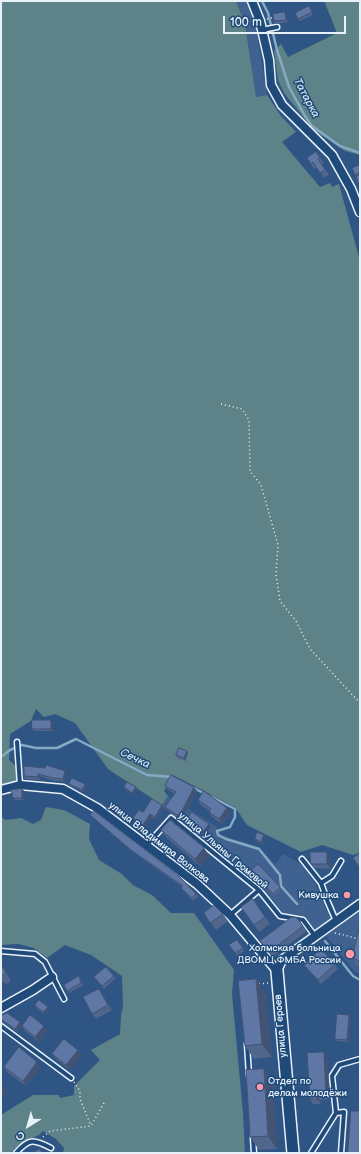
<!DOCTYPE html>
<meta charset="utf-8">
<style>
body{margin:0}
#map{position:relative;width:361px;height:1154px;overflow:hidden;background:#2f5585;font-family:"Balsamiq Sans",sans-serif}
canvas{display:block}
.frame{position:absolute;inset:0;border:2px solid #e8f1f8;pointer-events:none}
.north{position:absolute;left:8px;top:1106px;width:40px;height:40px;-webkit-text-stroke:3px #1f4a7a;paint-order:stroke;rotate:217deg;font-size:11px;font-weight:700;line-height:16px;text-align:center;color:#e8f1f8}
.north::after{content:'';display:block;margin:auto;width:14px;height:18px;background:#e8f1f8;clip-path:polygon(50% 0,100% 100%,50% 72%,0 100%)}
.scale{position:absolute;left:223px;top:16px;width:123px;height:18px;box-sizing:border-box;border:2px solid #e8f1f8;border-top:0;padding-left:5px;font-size:12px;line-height:14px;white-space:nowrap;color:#e8f1f8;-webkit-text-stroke:3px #1f4a7a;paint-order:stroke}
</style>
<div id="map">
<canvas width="361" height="1154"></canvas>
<div class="frame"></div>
<div class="north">С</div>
<div class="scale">100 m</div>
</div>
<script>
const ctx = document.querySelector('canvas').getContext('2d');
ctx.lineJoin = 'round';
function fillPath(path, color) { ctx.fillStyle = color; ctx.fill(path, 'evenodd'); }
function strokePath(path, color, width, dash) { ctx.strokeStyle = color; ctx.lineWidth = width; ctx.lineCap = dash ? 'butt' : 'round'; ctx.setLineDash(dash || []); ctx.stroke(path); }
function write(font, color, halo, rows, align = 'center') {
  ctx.font = font + ' "Balsamiq Sans",sans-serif'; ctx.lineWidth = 3; ctx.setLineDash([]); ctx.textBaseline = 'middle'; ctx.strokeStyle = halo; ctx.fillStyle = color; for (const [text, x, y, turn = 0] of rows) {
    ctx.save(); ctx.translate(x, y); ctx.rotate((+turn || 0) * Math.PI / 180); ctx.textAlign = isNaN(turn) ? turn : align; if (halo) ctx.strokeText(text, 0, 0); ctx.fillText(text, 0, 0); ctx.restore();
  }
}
fillPath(new Path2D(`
 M236,1h11l8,22 12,72 -11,2 -11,-73z
 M168,796l49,31 3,7 10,4 29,9 16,17 8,-10 19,11 13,19 15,35 -17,12 -9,-13 -21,-5 -22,-27 -97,-78 -2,-3z
 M360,910v63l-5,-1 -29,-36z`), '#406290');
fillPath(new Path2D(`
 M1,1h235l9,23 11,73 11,-2 14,21 15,16 -14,10 38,45 10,-4 2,4 7,-3 21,77v592l-7,2 -31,-10 -21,7 -54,-27 -12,-18 -62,-32 -9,16 4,5 -6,9 -54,-36 -33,-46 -20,-9 -11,3 -8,-8 -5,12 -21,13 -1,26 8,7 1,14 -2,2 -14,3 -1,-3z
 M323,1h37v154l-15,-4 -28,-19 -8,-8 -25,-31 -6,-13 -4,-29 7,-7 7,13 49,-24 -12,-30z
 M46,807l18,3 26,14 -1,15 10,21 23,14 11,11 19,10 19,18h23l40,57 -2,24 11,119 2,40h-182l1,-5 -8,-9 -13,-8 -4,4 -16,7 -13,11h-9v-38l32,-20h26l1,3 14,-3v-9l26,-26 -9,-10 29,-16 1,-18 2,-10 -1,-30 -31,-21 -26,-10 -18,13 -13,-10 -16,-4 -17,1v-128l5,3 15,-2 12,6 8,-4z`), '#5d8287');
strokePath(new Path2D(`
 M262,1l6,12 9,37 12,37 16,29 7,10 28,20 20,7
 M1,757l9,-7 12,-5 14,3h21l19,-9 71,36 26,2
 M192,787l13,7
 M210,796l25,13v8l-5,10 -13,4 1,4 8,4 33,10 21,26 1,11 16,18
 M325,941l28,35 7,4`), '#86aac4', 2.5);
const lane = new Path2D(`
 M262,30l15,-3
 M17,742l3,43
 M146,846l25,-28 88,72 21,26 23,4 12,16
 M302,859l19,24 6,17 9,21
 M321,883l11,-7 9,-15
 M230,915l29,-25
 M1,951l34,3 10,8 19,37
 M1,1026l70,52
 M247,1044l2,31
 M336,1113l-4,-37 7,-11 21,-6
 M336,1113l8,-1 -3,41
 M253,1138l1,15
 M16,1153c13,-15 18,-14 35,-5
 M311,1153l25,-40`);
const street = new Path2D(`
 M252,1l8,20 9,39 2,25 11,20 50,50 19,34 9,23
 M1,790l19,-5 43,4 34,19 100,76 33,31 47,56 5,-11 78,-56
 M1,1008l32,-18 19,-13`);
const secondary = new Path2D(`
 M277,971l16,182`);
strokePath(lane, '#e8f1f8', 7);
strokePath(street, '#e8f1f8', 11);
strokePath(secondary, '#e8f1f8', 14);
strokePath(new Path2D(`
 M267,19l8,-2
 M221,404l21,5 7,11 1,51 11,14 17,60 -2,29 4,27 16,20 14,28 50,54
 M335,933l25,6
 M259,984l10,-1
 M74,1082l6,9v8l11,27
 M43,1137l7,-6 41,-5 14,-25`), '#e8f1f8', 1.5, [1, 3]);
strokePath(lane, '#1f4a7a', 4);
strokePath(street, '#1f4a7a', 8);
strokePath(secondary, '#1f4a7a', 11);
fillPath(new Path2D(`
 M309,6l4,9 -13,6 -2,-2z
 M286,14l2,8 -12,2 -2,-3z
 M316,152l8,11 -2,1 7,11 -5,3 -7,-10 -3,1 -7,-11z
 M360,165v23l-5,-13z
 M51,720l2,3v8h-19l-2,-2z
 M188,753l-3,8 -8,-3 -1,-3z
 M24,766l43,7 -3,8h-9l-15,-5v4l-15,-1 -1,-3z
 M69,784l18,2 -3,6 -13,-6z
 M165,786l32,5 -15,27h-3l-11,-8 -3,-3 10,-13 -7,-4z
 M124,787h12l1,3 -3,5 -9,-6z
 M22,789l2,2v9h-9l-2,-2z
 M198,800l33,13 -9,11 -10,-7 -3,-5 1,-1 -9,-6z
 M162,805l2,3 -8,11 -4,-2 -8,10 -9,-6 -2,-3 10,-6z
 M90,815l106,79 2,2 -5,5 -10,-11 -2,-2 1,-1 -49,-35 -41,-35z
 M186,821l23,3 2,3 -7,9 -16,-12z
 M161,830l43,18 5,8 -9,10 -34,-29z
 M266,837l-3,7 -7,-3 -1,-2z
 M330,857l1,12 -17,-1 -3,-4z
 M251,871l29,16 1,3 -7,6z
 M253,899l17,25 -11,8 -18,-25z
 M204,913l19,1 5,7 -12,9z
 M297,918l10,13 -35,26 -12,-16z
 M360,926v41l-3,-1 -5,-8z
 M237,940l7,11 -7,5 -8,-11z
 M1,962l10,19 -5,3 -5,-4z
 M335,964l3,5 -17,15 -13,-14 -4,-5z
 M79,976l1,2 3,7 -14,8 -5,-8z
 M114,976l2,2 -12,11 -10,-12z
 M256,979l9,13 7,65 -18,2 -9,-13z
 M1,980l2,5 -2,1z
 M102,993l10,17 -16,9 -4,-5z
 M35,1005l15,4 -5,6 -9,-7z
 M349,1015l2,2 -2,25 -12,-1 -2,-2z
 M1,1016l19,6 2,3 -5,7 -16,-12z
 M22,1026h22l3,5 -8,11 -14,-11z
 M78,1050l4,5 -12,15 -14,-11 -4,-5z
 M327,1057l3,42 -10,1 1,4h-8l-3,-5z
 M4,1067h37l-15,19 -19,-14z
 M264,1069l9,13 4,67 -18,1 -9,-13z`), '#51668d');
fillPath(new Path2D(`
 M285,12l1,2 2,8 -2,-2z
 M51,720l2,3v8l-2,-2z
 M187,751l1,2 -3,8 -1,-3z
 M65,771l2,2 -3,8 -1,-2z
 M38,774l2,2v4l-2,-3z
 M85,784l2,2 -3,6 -2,-2z
 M136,787l1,3 -3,5 -2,-2z
 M194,787l3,4 -15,27 -2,-3z
 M22,789l2,2v9l-2,-2z
 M162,805l2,3 -8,11 -1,-2z
 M227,808l4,5 -9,11 -3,-5z
 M150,814l2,3 -8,10 -1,-2z
 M209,824l2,3 -7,9 -2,-3z
 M264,835l2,2 -3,7 -2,-2z
 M204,848l5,8 -9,10 -5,-7z
 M327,852l3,5 1,12 -4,-5z
 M1,962l1,2 9,17 -5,-8 -5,-9z
 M256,979l9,13 7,65 -10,-13z
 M99,989l3,4 10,17 -4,-5z
 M48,1007l2,2 -5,6 -2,-3z
 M349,1015l2,2 -2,25 -2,-2z
 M20,1022l2,3 -5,7 -2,-3z
 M44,1026l3,5 -8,11 -4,-5z
 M78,1050l4,5 -12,15 -4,-5z
 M324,1052l3,5 3,42 -4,-5z
 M37,1062l4,5 -15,19 -3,-5z
 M264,1069l9,13 4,67 -9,-13z
 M3,1086l4,5 -6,7v-9z
 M317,1095l3,5 1,4 -4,-5z`), '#425373');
const building = new Path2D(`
 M309,6l3,6 -14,7 -3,-6z
 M285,12l1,8 -12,1 -1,-7z
 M316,152l4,6 -2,1 7,11 -5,3 -7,-11 -2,2 -4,-6z
 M360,165v7l-5,3 -3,-7z
 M360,175v13l-4,-12z
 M32,720h19v9h-19z
 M179,748l8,3 -3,7 -8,-3z
 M46,765l19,6 -2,8 -10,-1 -15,-4v3l-14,-1v-10l21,2z
 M171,775l23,12 -14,28h-3l-12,-8 11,-15 -11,-6z
 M72,778l13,6 -3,6 -13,-6z
 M127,782l9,5 -4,6 -8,-6z
 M22,789v9h-9l-2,-8z
 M204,791l23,17 -8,11 -10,-7 2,-3 -13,-9z
 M152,799l10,6 -7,12 -5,-3 -7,11 -10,-7 6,-8 4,2z
 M94,811l85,65 17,18 -4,4 -11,-10 2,-2 -52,-36 -41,-35z
 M192,812l17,12 -7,9 -16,-12z
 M170,820l34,28 -9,11 -34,-29z
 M257,832l7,3 -3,7 -6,-3z
 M310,852h17v12h-16z
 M360,853v15l-7,-10z
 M258,864l22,23 -7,7 -22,-23z
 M253,899l12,18 -11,8 -13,-18z
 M214,905l9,9 -13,9 -6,-10z
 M292,917l5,1 6,8 -34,26 -9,-11z
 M360,926v35l-8,-3z
 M237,940l6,8 -8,5 -6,-8z
 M321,949l14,15 -17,16 -14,-15z
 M1,964l5,9 -5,3z
 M106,967l8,9 -12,10 -8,-9z
 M79,976l2,7 -14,8 -3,-6z
 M256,979l6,65 -17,2 -7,-65z
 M99,989l9,16 -16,9 -9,-17z
 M39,1000l9,7 -5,5 -8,-7z
 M7,1013l13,9 -5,7 -14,-10v-3z
 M337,1014l12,1 -2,25 -12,-1z
 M30,1015l14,11 -9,11 -13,-11z
 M64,1039l14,11 -12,15 -14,-11z
 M19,1047l18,15 -14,19 -19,-14z
 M324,1052l2,42 -9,1v4h-7l-3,-46z
 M264,1069l4,67 -18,1 -4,-67z
 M1,1084l2,2 -2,3z
 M351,1111h9v42h-12z
 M40,1149l2,4h-10z`);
fillPath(building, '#5e77a4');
strokePath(building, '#425373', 1);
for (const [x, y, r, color] of [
 [347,895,4,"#ff9aa2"],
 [350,954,5,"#ff9aa2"],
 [260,1087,4,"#ff9aa2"]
]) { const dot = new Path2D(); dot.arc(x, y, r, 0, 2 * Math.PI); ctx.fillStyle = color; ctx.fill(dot); strokePath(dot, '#1f4a7a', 1.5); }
write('10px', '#e8f1f8', '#1f4a7a', [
 ["улица Владимира Волкова",159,843,38],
 ["улица Ульяны Громовой",223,851,40],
 ["улица Героев",281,1026,-95]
]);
write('10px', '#e8f1f8', '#1f4a7a', [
 ["Кивушка",339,895],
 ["Холмская больница",341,948],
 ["ДВОМЦ ФМБА России",341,960],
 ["Отдел по",268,1081,"left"],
 ["делам молодёжи",268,1093,"left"]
], 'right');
write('italic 11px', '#d0dfeb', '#1f4a7a', [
 ["Татарка",306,98,62],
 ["Сечка",135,759,25]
]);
</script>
